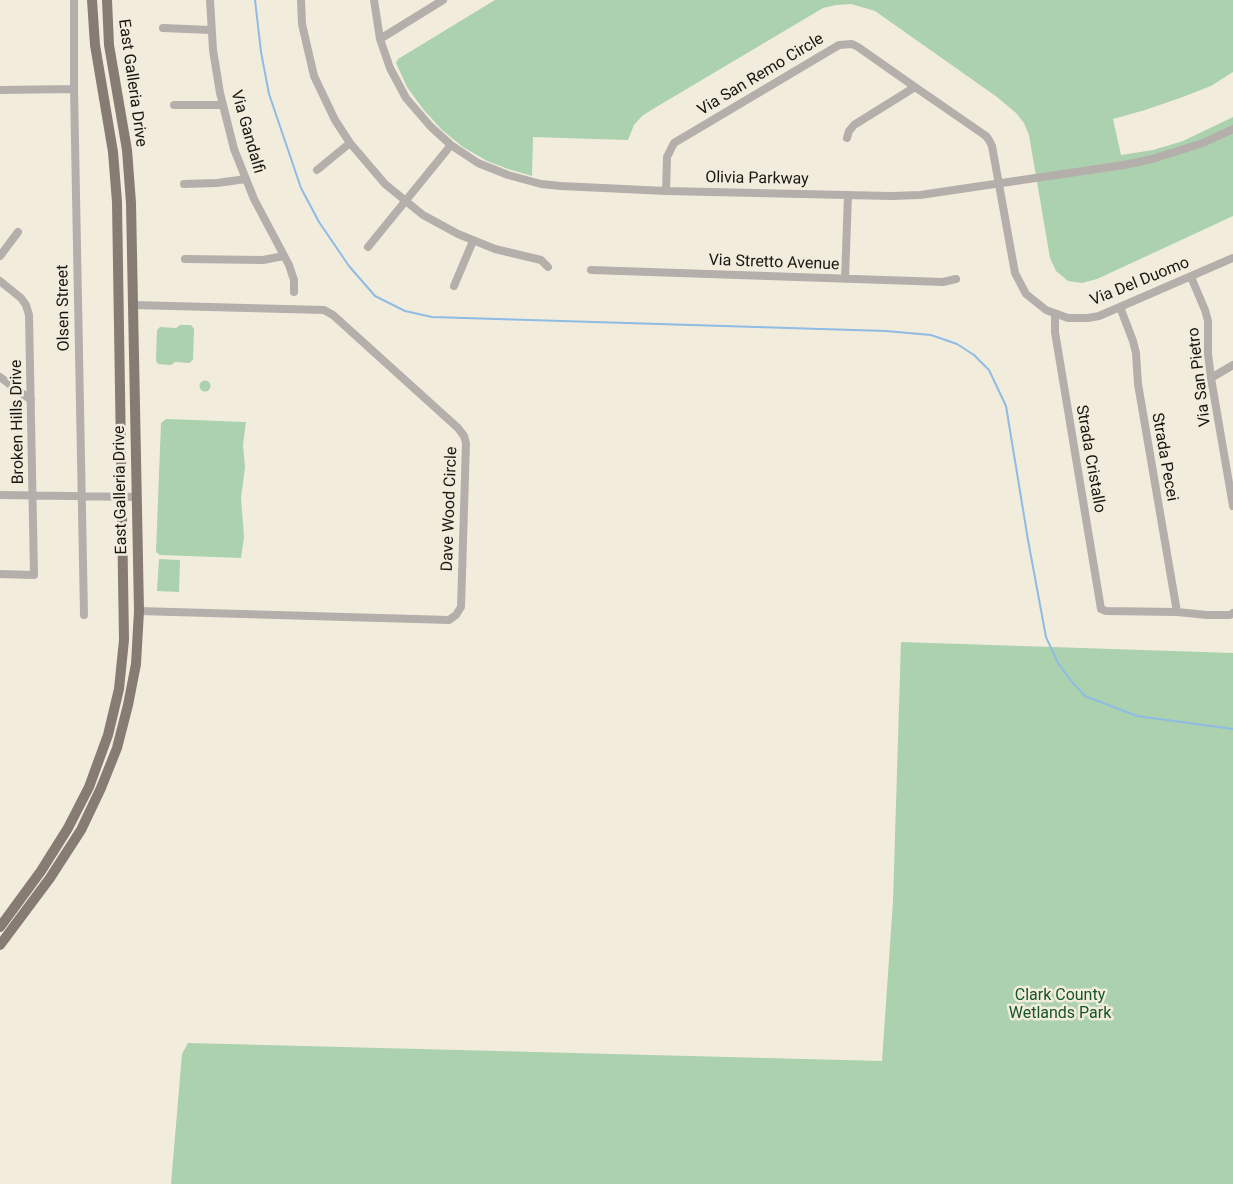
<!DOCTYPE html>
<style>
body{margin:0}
canvas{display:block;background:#f2ecdd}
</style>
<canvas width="1233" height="1184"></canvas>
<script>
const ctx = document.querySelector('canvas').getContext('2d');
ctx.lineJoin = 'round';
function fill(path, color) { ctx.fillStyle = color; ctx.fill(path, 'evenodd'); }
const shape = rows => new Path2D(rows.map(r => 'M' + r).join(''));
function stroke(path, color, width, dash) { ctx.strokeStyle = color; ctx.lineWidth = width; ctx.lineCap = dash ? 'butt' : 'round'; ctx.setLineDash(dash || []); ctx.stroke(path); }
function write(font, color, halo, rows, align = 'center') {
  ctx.font = font + ' Roboto,sans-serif'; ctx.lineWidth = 5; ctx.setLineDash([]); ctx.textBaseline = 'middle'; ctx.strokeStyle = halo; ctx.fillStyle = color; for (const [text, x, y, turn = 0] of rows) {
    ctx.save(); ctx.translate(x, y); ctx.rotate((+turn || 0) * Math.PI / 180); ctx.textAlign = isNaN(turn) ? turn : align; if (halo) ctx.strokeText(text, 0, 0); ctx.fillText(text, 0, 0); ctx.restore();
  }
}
fill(shape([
 [495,0,1233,0,1233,72,1211,86,1180,98,1145,110,1113,119,1121,155,1153,150,1183,141,1233,117,1233,216,1097,279,1082,283,1068,281,1056,271,1050,258,1029,135,1024,123,1016,113,997,97,875,11,851,4,836,5,823,8,653,109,642,116,634,125,628,140,533,137,532,176,508,169,487,161,463,147,442,130,423,109,407,87,396,63,398,59],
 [180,325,191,325,194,329,193,360,189,363,175,362,171,365,158,364,156,361,157,330,160,327,176,328],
 '199.5 386a5.5 5.5 0 1 1 11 0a5.5 5.5 0 1 1-11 0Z',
 [166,419,246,422,243,445,245,467,241,498,244,537,241,558,160,555,156,552,161,423],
 [159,559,180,560,179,592,157,591],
 [901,642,1233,653,1233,1184,171,1184,182,1054,188,1043,882,1061,893,901]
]), '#abd1af');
stroke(shape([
 [255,0,261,52,269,94,301,188,319,222,349,266,375,296,405,311,432,317,886,331,931,335,957,344,974,355,989,370,1006,406,1028,540,1046,637,1058,663,1072,682,1085,696,1137,716,1233,729]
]), '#8fbce4', 2);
stroke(shape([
 [74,0,74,89,84,615],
 [210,0,213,50,220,93,234,149,254,199,289,265,294,280,294,292],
 [301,0,302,24,314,76,335,120,350,143,385,184,423,215,458,234,495,249,541,260,548,267],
 [374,0,380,39,390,68,406,98,431,127,451,145,478,163,508,175,541,184,561,186,666,191,891,196,920,195,1124,165,1152,159,1203,143,1233,129],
 [163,28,211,30],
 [380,39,443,0],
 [0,90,74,89],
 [174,105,223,105],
 [847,138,849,131,854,125,915,87],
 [317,170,350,143],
 [184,184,217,183,246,179],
 [666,191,667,157,674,143,839,45,852,44,858,47,915,87,986,136,989,140,992,146,1015,273,1026,294,1046,310,1068,318,1088,318,1099,316,1233,258],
 [368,247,451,145],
 [0,256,18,232],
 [185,259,263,260,284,256],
 [591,270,943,282,956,279],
 [1191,277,1205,310,1208,321,1208,354,1211,378,1233,506],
 [845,279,848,195],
 [0,281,21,298,26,305,29,315,34,575,0,574],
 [454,286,473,241],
 [132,305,324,310,333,315,458,428,464,436,466,443,461,607,456,615,449,620,139,611],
 [1120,307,1133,341,1136,353,1138,384,1177,612],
 [1055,314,1055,332,1101,609,1106,611,1177,612,1207,615,1230,615,1233,613],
 [0,377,31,400],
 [1211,378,1233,365],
 [0,495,136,497]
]), '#b5afab', 8);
stroke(shape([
 [0,927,41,871,68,828,89,787,108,735,119,689,124,640,117,202,113,152,95,45,92,0],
 [0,945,50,878,81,830,101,788,117,748,128,705,136,664,139,611,131,203,127,150,109,45,107,0]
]), '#867c74', 10);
write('16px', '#181611', '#f2ecdd', [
 ["Via San Remo Circle",761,75,-31],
 ["East Galleria Drive",132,83,82],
 ["Via Gandalfi",247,132,74],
 ["Olivia Parkway",757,179,1],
 ["Via Stretto Avenue",774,263,2],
 ["Via Del Duomo",1140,282,-22],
 ["Olsen Street",64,308,-91],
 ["Via San Pietro",1200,377,-97],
 ["Broken Hills Drive",18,422,-91],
 ["Strada Pecei",1164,457,80],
 ["Strada Cristallo",1090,459,80],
 ["East Galleria Drive",121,490,-91],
 ["Dave Wood Circle",450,509,-88]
]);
write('16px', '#135623', '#f2ecdd', [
 ["Clark County",1060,996],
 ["Wetlands Park",1060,1014]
]);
</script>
